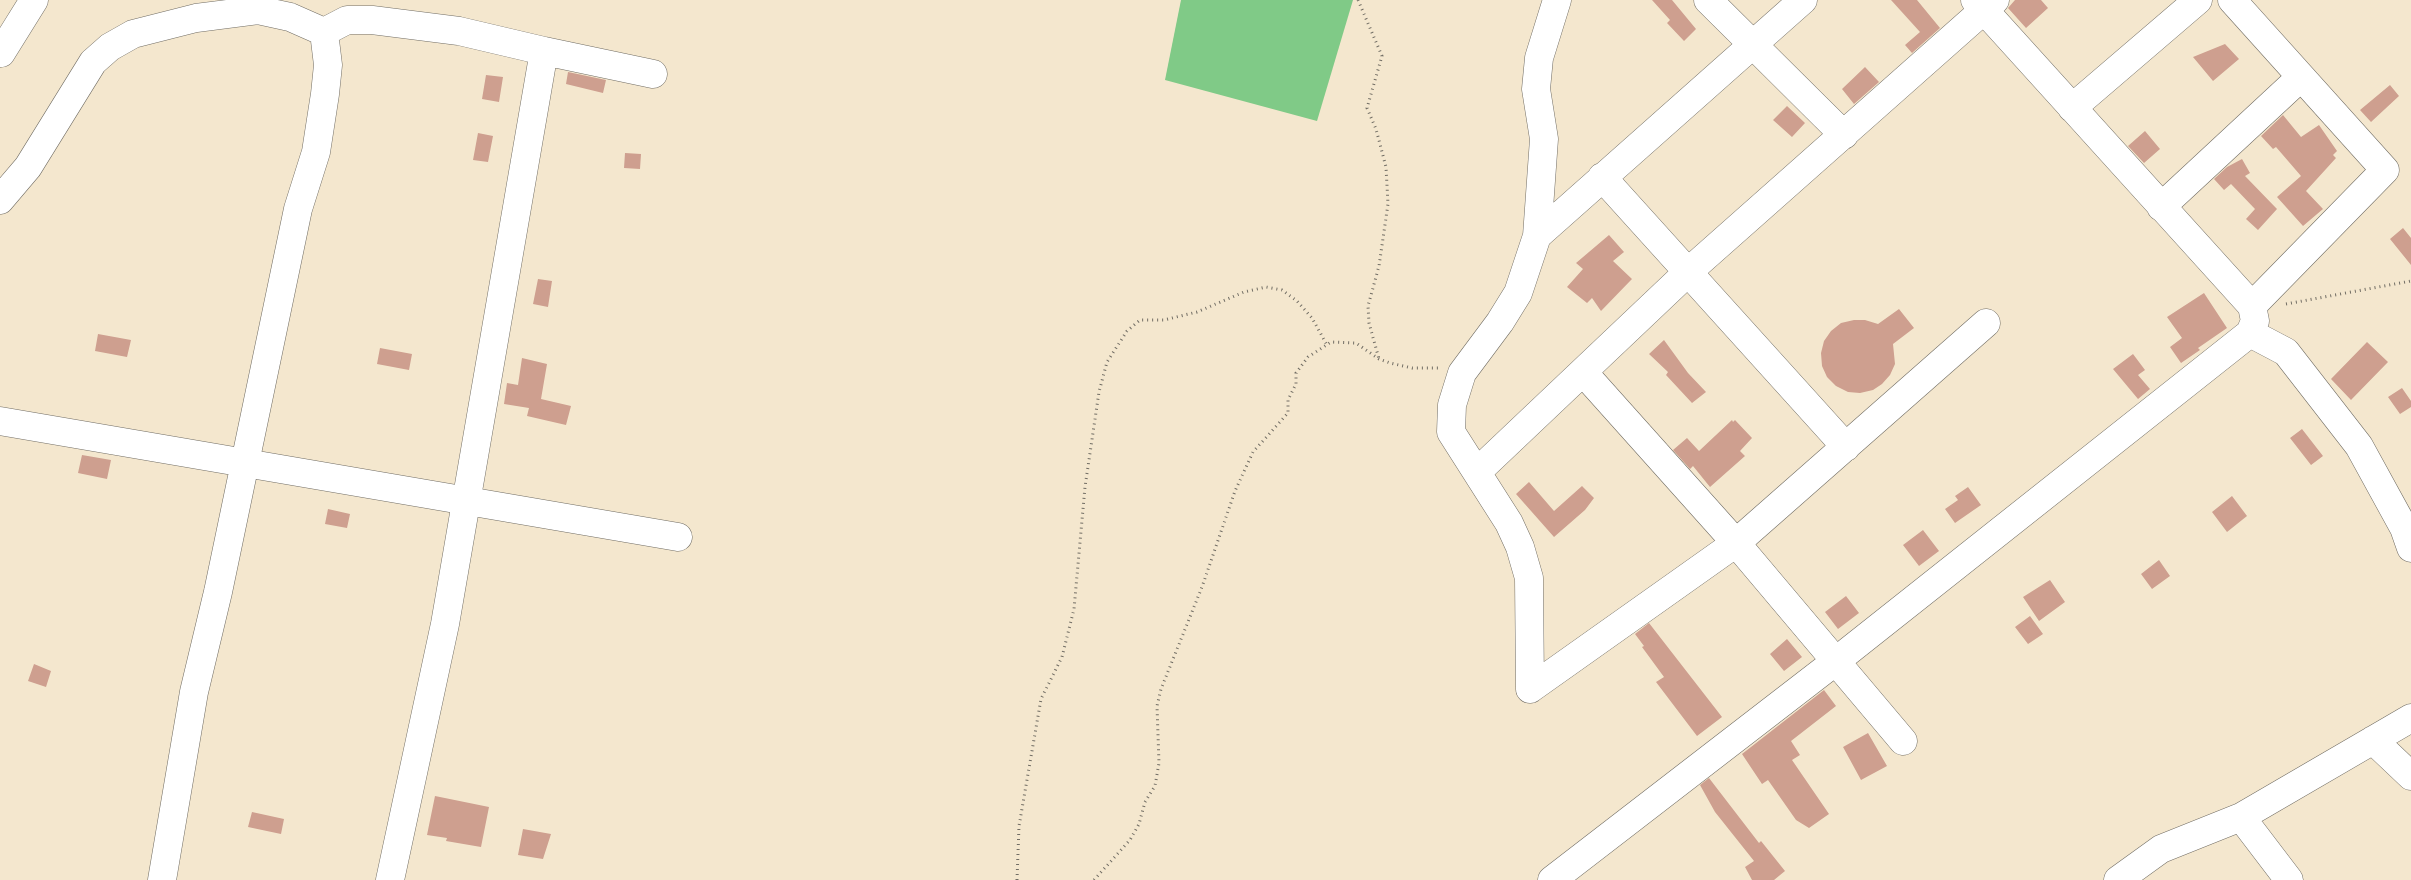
<!DOCTYPE html>
<style>
body{margin:0}
canvas{display:block;background:#f4e7ce}
</style>
<canvas width="2411" height="880"></canvas>
<script>
const ctx = document.querySelector('canvas').getContext('2d');
ctx.lineJoin = 'round';
function fill(path, color) { ctx.fillStyle = color; ctx.fill(path, 'evenodd'); }
const shape = rows => new Path2D(rows.map(r => 'M' + r).join(''));
function stroke(path, color, width, dash) { ctx.strokeStyle = color; ctx.lineWidth = width; ctx.lineCap = dash ? 'butt' : 'round'; ctx.setLineDash(dash || []); ctx.stroke(path); }
fill(shape([
 [1181,0,1353,0,1317,121,1165,80]
]), '#80ca87');
fill(shape([
 [1652,0,1672,0,1696,29,1684,41,1667,23,1670,20],
 [1891,0,1917,0,1940,28,1912,53,1905,45,1920,32],
 [2015,0,2041,0,2048,8,2026,28,2008,8],
 [2225,44,2239,59,2213,81,2193,57],
 [1865,67,1879,82,1854,104,1842,89],
 [568,72,606,80,603,93,566,84],
 [486,75,503,77,499,102,482,99],
 [2390,85,2399,96,2371,122,2360,110],
 [1787,106,1805,123,1792,137,1773,120],
 [2283,115,2301,137,2319,125,2337,151,2333,155,2336,158,2306,191,2323,209,2303,226,2277,197,2301,176,2276,147,2273,149,2261,136],
 [2145,131,2160,149,2144,163,2128,146],
 [478,133,493,136,488,162,473,160],
 [625,153,641,154,640,169,624,168],
 [2242,159,2250,173,2245,176,2277,209,2258,230,2246,219,2255,209,2231,184,2224,190,2214,179,2227,167],
 [2403,228,2411,238,2411,265,2390,239],
 [1609,235,1624,252,1613,261,1632,279,1601,311,1592,298,1587,303,1567,287,1583,269,1576,263],
 [538,279,552,281,548,307,533,304],
 [2204,293,2227,328,2198,348,2200,350,2181,363,2170,347,2182,338,2167,317],
 [1899,309,1914,328,1893,344,1895,364,1890,375,1882,384,1873,390,1860,393,1848,392,1836,386,1827,377,1822,366,1821,353,1824,341,1831,331,1841,323,1854,320,1865,320,1878,324],
 [98,334,131,340,127,357,95,351],
 [1664,340,1688,373,1706,392,1692,403,1666,375,1668,372,1649,354],
 [2367,342,2388,362,2351,400,2331,379],
 [380,348,412,354,409,370,377,364],
 [2133,354,2145,370,2138,375,2150,389,2138,399,2113,369],
 [522,358,547,364,541,399,571,406,566,425,527,416,529,408,504,404,507,383,518,385],
 [2402,388,2411,401,2411,407,2400,414,2388,397],
 [1732,420,1733,422,1735,420,1752,438,1740,451,1745,456,1710,487,1693,466,1690,469,1673,450,1687,438,1699,451],
 [2302,429,2323,456,2311,465,2290,438],
 [82,455,111,460,107,479,78,473],
 [1529,482,1554,511,1582,486,1594,498,1585,510,1554,537,1516,494],
 [1968,487,1981,505,1955,523,1945,509,1958,500,1955,496],
 [2232,496,2247,516,2227,532,2212,512],
 [328,509,350,514,347,528,325,524],
 [1923,530,1939,551,1919,566,1903,545],
 [2159,560,2170,576,2152,589,2141,574],
 [2050,580,2065,602,2039,621,2023,597],
 [1846,596,1859,613,1838,629,1825,612],
 [2030,616,2043,634,2028,644,2015,627],
 [1649,623,1722,717,1697,736,1656,682,1664,677,1642,647,1644,646,1635,634],
 [1787,639,1802,657,1784,671,1770,654],
 [34,664,51,671,46,687,28,681],
 [1824,690,1836,706,1791,741,1800,755,1792,760,1829,814,1809,828,1796,820,1768,780,1762,784,1742,754],
 [1868,733,1887,766,1861,780,1843,747],
 [1709,778,1759,843,1761,841,1785,871,1774,880,1752,880,1745,867,1754,861,1715,812,1700,785],
 [435,796,489,807,481,847,446,841,447,838,427,835],
 [252,812,284,819,281,834,248,827],
 [523,829,551,834,543,859,518,855]
]), '#ce9f8f');
const minor = shape([
 [1708,0,1844,135],
 [1975,0,2252,306],
 [324,32,347,20,372,20,459,31,544,51],
 [1,53,34,0],
 [2072,108,2198,0],
 [1602,177,1846,447],
 [0,200,28,167,93,62,110,47,133,34,196,18,258,10,290,17,324,32],
 [2161,207,2301,77],
 [1537,236,1803,0],
 [2250,333,2286,352,2359,446,2404,528,2411,548],
 [1583,372,1736,543,1903,741],
 [0,421,678,537],
 [1477,472,1688,272,1995,0],
 [1530,689,1529,578,1520,547,1509,523,1451,432,1452,405,1462,373,1500,322,1518,293,1537,236,1544,139,1536,89,1539,58,1557,0],
 [1530,689,1736,543,1986,323],
 [2373,740,2411,776],
 [2241,817,2289,880],
 [162,880,194,692,218,592,298,209,316,152,325,94,328,65,324,32],
 [390,880,445,624,544,51,653,74],
 [1552,880,1836,661,2250,333,2255,321,2252,306,2385,170,2232,0],
 [2118,880,2161,849,2241,817,2411,718]
]);
stroke(minor, '#716d64', 29);
stroke(shape([
 [1358,0,1382,56,1367,108,1376,129,1386,167,1388,204,1379,266,1368,306,1369,323,1379,359],
 [2286,304,2411,281],
 [1017,880,1019,826,1041,699,1062,657,1074,609,1085,487,1099,392,1107,362,1127,331,1140,320,1164,320,1197,312,1244,292,1266,287,1282,290,1297,301,1312,318,1327,345],
 [1094,880,1130,840,1139,824,1145,802,1155,786,1159,763,1157,706,1161,689,1202,587,1235,491,1253,452,1288,413,1288,400,1296,384,1296,373,1308,357,1331,342,1356,343,1379,359,1390,363,1412,368,1439,368]
]), '#716d64', 3, [1, 4]);
stroke(minor, '#fff', 28);
</script>
